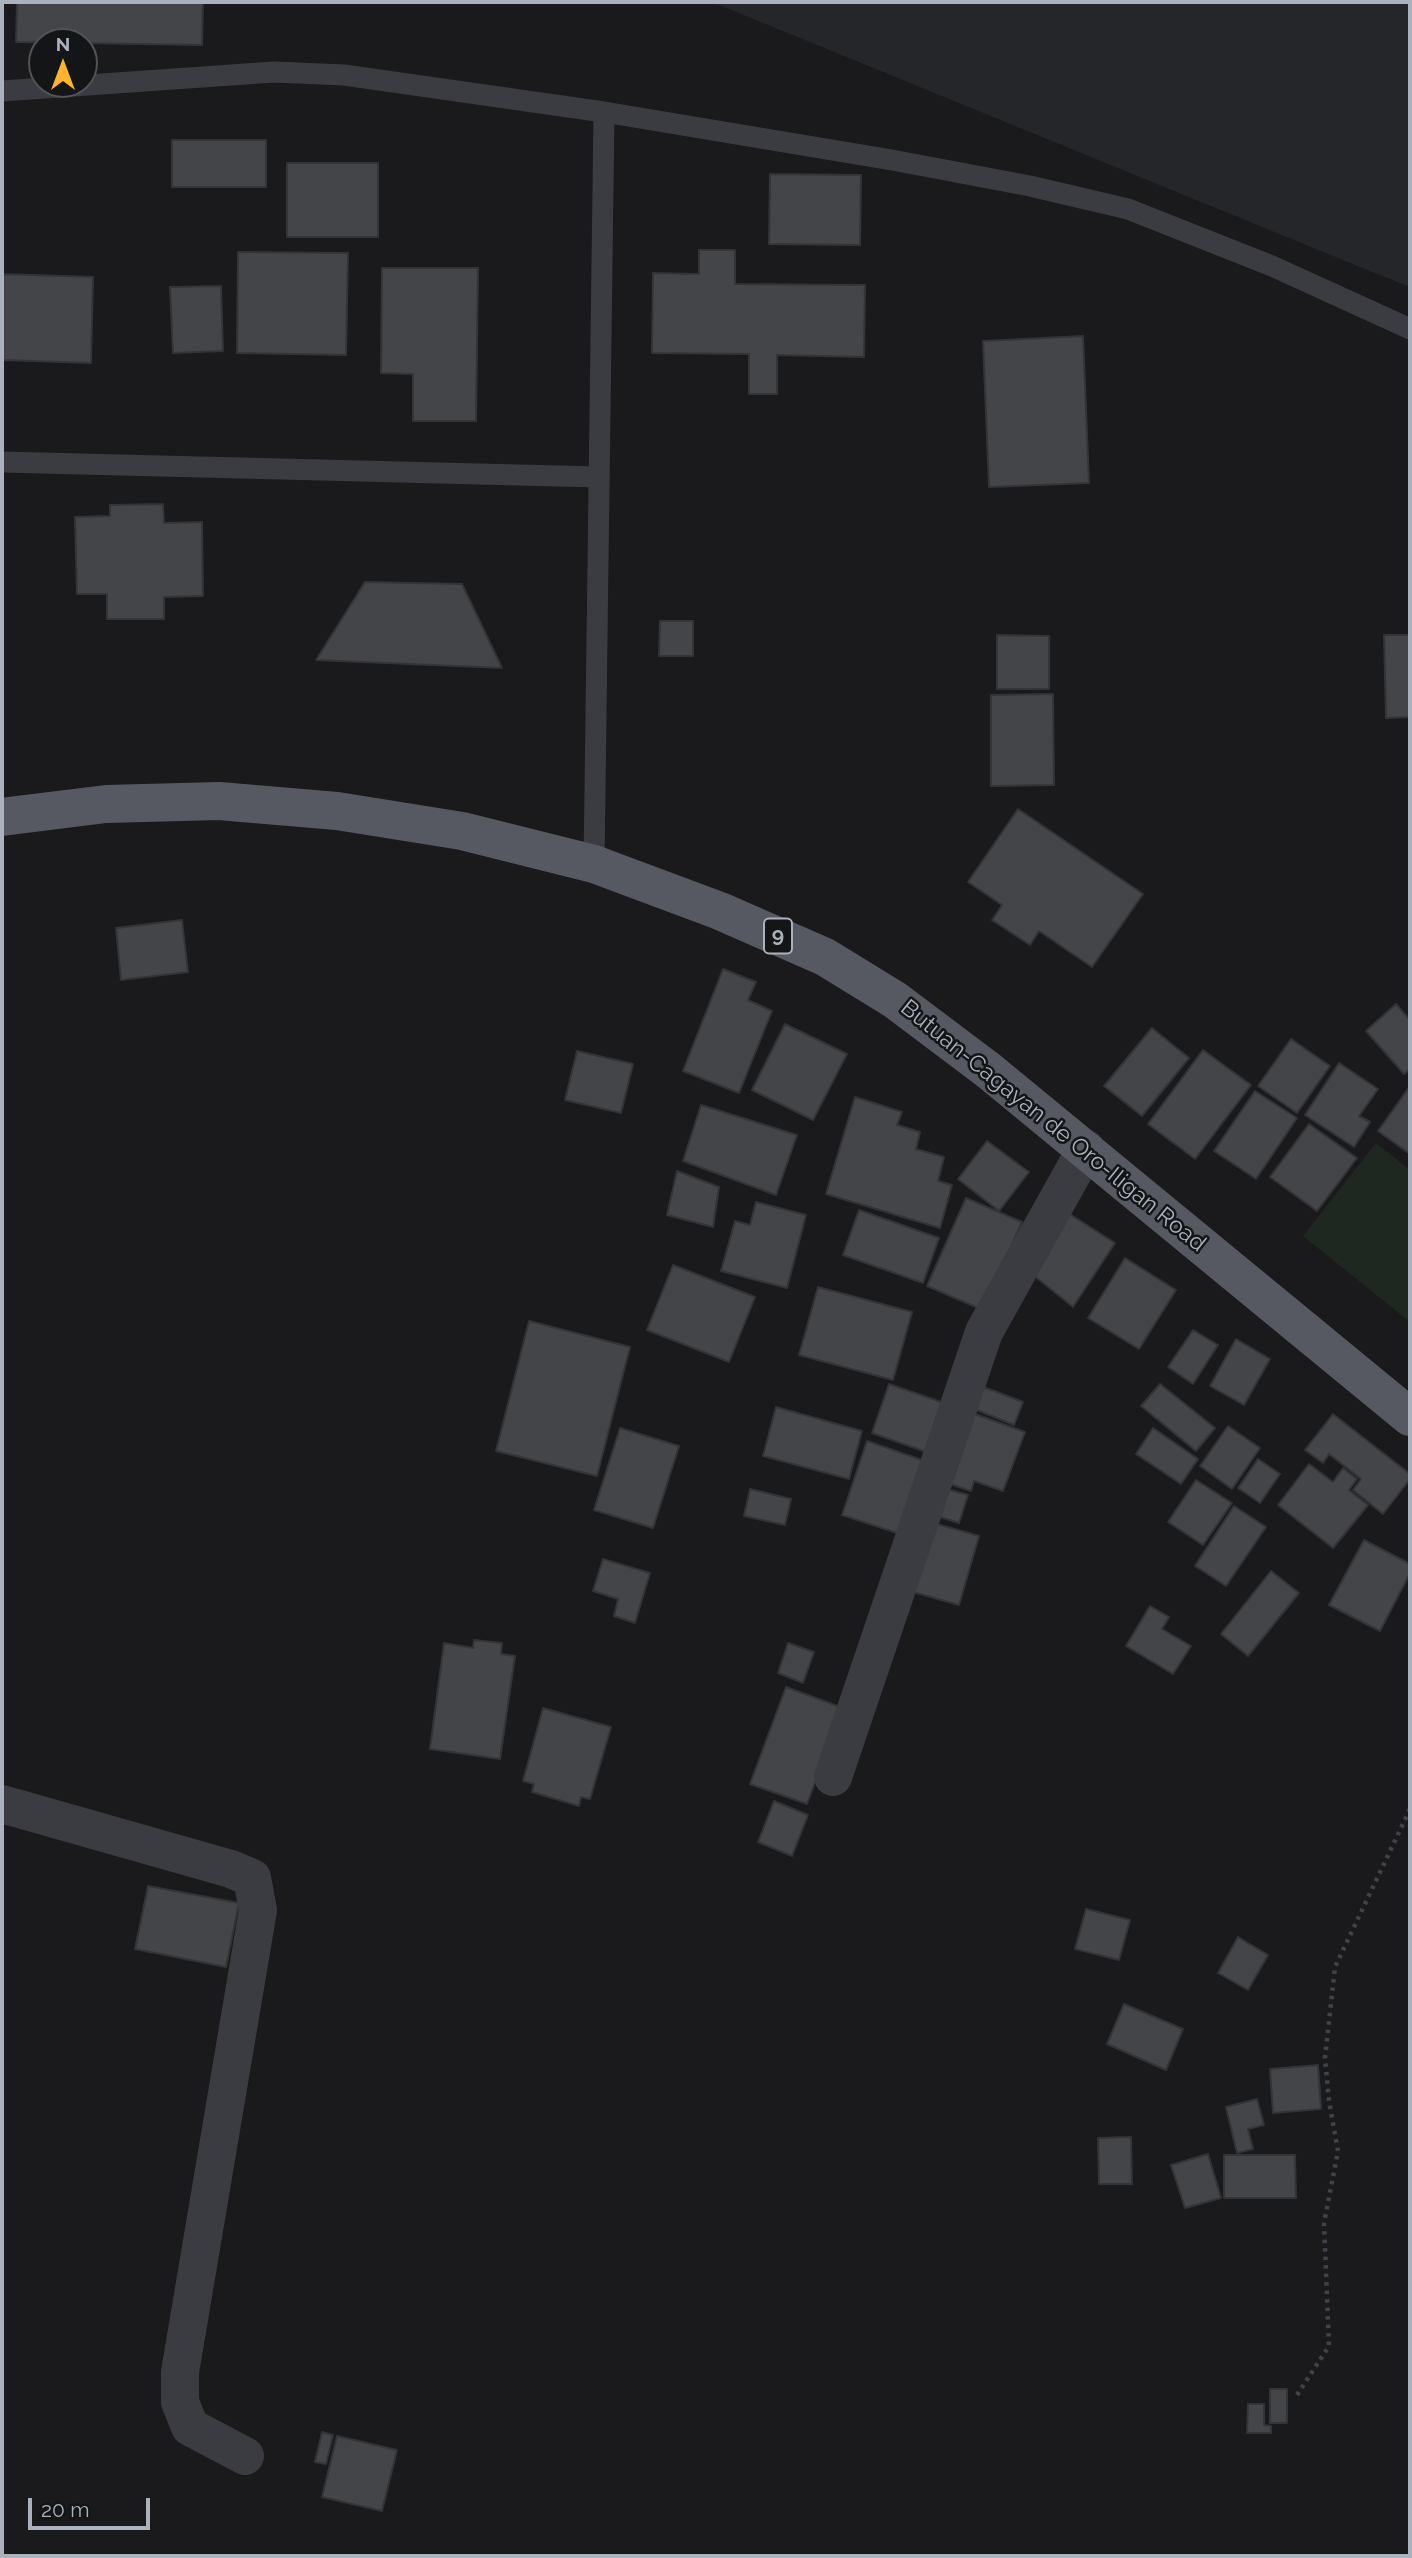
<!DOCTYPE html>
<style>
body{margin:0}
#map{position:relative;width:1412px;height:2558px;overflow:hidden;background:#1a1a1c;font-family:Raleway,sans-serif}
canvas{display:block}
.frame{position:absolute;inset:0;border:4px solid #abb1bd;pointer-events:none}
.north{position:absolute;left:28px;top:28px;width:70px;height:70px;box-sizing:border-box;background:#141517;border:2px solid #505359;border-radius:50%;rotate:0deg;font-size:19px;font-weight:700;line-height:28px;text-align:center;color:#abb1bd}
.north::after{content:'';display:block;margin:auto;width:24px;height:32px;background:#ffb32f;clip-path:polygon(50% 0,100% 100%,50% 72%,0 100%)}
.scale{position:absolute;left:28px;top:2498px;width:122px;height:32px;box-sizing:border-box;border:4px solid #abb1bd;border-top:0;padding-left:9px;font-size:21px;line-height:24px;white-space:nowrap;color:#abb1bd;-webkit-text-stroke:5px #141517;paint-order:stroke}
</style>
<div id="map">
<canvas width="1412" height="2558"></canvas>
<div class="frame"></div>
<div class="north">N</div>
<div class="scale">20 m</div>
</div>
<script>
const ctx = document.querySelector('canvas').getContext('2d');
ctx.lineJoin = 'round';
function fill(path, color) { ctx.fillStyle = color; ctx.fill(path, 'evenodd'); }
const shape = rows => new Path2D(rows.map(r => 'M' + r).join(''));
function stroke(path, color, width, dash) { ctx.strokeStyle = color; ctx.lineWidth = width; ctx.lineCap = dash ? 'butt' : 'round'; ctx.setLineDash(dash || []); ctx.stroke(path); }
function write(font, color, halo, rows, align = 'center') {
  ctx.font = font + ' Raleway,sans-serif'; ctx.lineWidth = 5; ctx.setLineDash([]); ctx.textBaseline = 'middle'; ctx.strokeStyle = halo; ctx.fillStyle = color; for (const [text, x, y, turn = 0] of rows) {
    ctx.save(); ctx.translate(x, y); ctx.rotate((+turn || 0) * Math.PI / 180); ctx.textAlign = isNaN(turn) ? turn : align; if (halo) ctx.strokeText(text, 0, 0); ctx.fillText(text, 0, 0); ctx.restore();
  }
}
fill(shape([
 [712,2,1410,2,1410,287,1360,267]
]), '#252629');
fill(shape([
 [1376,1143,1410,1170,1410,1322,1303,1236]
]), '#1f2820');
const building = shape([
 [17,2,203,2,202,45,16,42,17,2],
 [172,140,266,140,266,187,172,187,172,140],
 [287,163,378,163,378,237,287,237,287,163],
 [770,174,861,175,860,245,769,244,770,174],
 [699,250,735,250,735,284,865,285,864,357,777,355,777,394,749,394,749,354,652,353,653,273,699,274,699,250],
 [238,252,348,253,346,355,237,353,238,252],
 [382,268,478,268,476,421,413,421,413,374,381,373,382,268],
 [2,274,93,277,91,363,2,360,2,274],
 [221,286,223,351,173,353,170,287,221,286],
 [1083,336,1089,483,989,487,983,341,1083,336],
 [163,504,164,523,202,522,203,596,164,597,164,619,107,619,107,594,77,594,75,517,110,516,110,505,163,504],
 [365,582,462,584,502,668,316,660,365,582],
 [660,621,693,621,693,656,659,656,660,621],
 [997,635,1049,636,1049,689,997,689,997,635],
 [1384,635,1410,635,1410,717,1386,718,1384,635],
 [1053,694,1054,785,991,786,991,695,1053,694],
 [1018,809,1143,894,1092,967,1039,931,1030,945,992,920,1002,905,968,882,1018,809],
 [182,920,188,972,121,980,116,928,182,920],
 [723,969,756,982,748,1000,772,1011,739,1093,683,1071,723,969],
 [1396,1004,1410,1020,1410,1069,1404,1074,1366,1031,1396,1004],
 [785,1024,847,1054,813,1120,752,1090,785,1024],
 [1152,1028,1189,1058,1142,1116,1104,1086,1152,1028],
 [1291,1039,1330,1066,1297,1113,1258,1086,1291,1039],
 [1203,1050,1251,1085,1195,1159,1148,1124,1203,1050],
 [577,1051,633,1064,621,1113,565,1100,577,1051],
 [1339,1063,1378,1089,1359,1116,1370,1122,1354,1147,1305,1115,1339,1063],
 [1410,1086,1410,1154,1378,1131,1410,1086],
 [1255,1091,1297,1118,1256,1179,1214,1151,1255,1091],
 [855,1097,902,1112,897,1125,920,1132,916,1149,944,1157,938,1181,952,1185,940,1228,826,1194,855,1097],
 [701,1105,797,1135,776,1195,683,1161,701,1105],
 [1309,1124,1357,1158,1317,1211,1270,1177,1309,1124],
 [987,1141,1029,1172,999,1211,958,1179,987,1141],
 [677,1171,719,1187,713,1227,667,1215,677,1171],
 [966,1198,1022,1222,983,1310,927,1286,966,1198],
 [756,1202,806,1215,787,1288,721,1271,735,1221,750,1225,756,1202],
 [859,1210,939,1238,923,1283,843,1255,859,1210],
 [1068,1213,1115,1243,1073,1307,1032,1274,1068,1213],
 [1125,1258,1176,1290,1139,1349,1088,1318,1125,1258],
 [673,1265,755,1297,729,1362,647,1330,673,1265],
 [818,1287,912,1312,893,1380,799,1355,818,1287],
 [529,1321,630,1347,597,1476,496,1451,529,1321],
 [1193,1330,1218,1345,1193,1384,1168,1367,1193,1330],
 [1236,1339,1270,1359,1244,1405,1210,1386,1236,1339],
 [889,1384,950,1405,932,1454,872,1433,889,1384],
 [976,1384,1023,1402,1014,1425,967,1406,976,1384],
 [1160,1384,1215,1428,1196,1451,1141,1406,1160,1384],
 [776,1407,862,1431,849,1479,763,1456,776,1407],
 [964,1410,1025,1432,1003,1491,974,1481,971,1491,938,1480,964,1410],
 [1333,1414,1410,1474,1410,1479,1383,1514,1353,1490,1361,1479,1329,1454,1323,1463,1305,1450,1333,1414],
 [1228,1426,1260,1448,1232,1489,1200,1466,1228,1426],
 [620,1428,679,1446,653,1528,594,1510,620,1428],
 [1153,1428,1198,1459,1181,1484,1136,1454,1153,1428],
 [867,1441,922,1460,897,1533,842,1515,867,1441],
 [1258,1459,1280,1474,1260,1503,1238,1488,1258,1459],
 [1309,1464,1333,1482,1343,1468,1357,1479,1349,1490,1368,1505,1333,1548,1278,1505,1309,1464],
 [1196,1480,1232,1503,1203,1545,1168,1522,1196,1480],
 [937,1486,968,1495,959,1523,928,1513,937,1486],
 [750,1489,791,1499,785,1525,744,1516,750,1489],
 [1234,1506,1266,1527,1226,1586,1195,1566,1234,1506],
 [926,1521,979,1536,959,1605,906,1590,926,1521],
 [1364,1540,1410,1564,1410,1573,1380,1631,1329,1605,1364,1540],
 [603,1559,650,1573,635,1623,614,1616,618,1599,593,1591,603,1559],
 [1271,1571,1299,1593,1248,1656,1221,1634,1271,1571],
 [1150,1606,1169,1617,1162,1629,1191,1646,1173,1674,1126,1646,1150,1606],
 [474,1640,502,1643,501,1654,515,1656,500,1759,430,1749,444,1643,473,1648,474,1640],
 [788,1643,814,1652,803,1683,778,1673,788,1643],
 [786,1687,843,1708,807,1804,750,1784,786,1687],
 [543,1708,611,1727,590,1799,581,1797,579,1806,532,1792,534,1784,523,1781,543,1708],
 [774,1801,808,1815,792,1856,758,1842,774,1801],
 [148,1886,239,1903,226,1967,135,1949,148,1886],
 [1086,1909,1130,1920,1119,1960,1075,1949,1086,1909],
 [1238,1937,1268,1955,1248,1990,1218,1973,1238,1937],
 [1124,2004,1183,2029,1166,2070,1107,2044,1124,2004],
 [1318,2065,1321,2109,1273,2113,1270,2069,1318,2065],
 [1257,2099,1264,2125,1248,2129,1253,2149,1237,2153,1226,2107,1257,2099],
 [1131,2137,1132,2184,1099,2184,1098,2138,1131,2137],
 [1208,2154,1221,2198,1185,2208,1171,2165,1208,2154],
 [1224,2155,1295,2155,1296,2198,1224,2198,1224,2155],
 [1270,2389,1287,2389,1287,2423,1270,2423,1270,2389],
 [1248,2404,1264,2404,1264,2425,1271,2426,1271,2433,1247,2433,1248,2404],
 [322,2432,333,2435,326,2464,315,2462,322,2432],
 [337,2436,397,2450,382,2511,322,2497,337,2436]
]);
fill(building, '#434549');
stroke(building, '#333438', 2);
stroke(shape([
 [1297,2395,1329,2346,1324,2223,1338,2151,1329,2101,1325,2058,1335,1967,1410,1809]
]), '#404349', 4.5, [3.5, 5]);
stroke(shape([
 [2,91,274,72,344,75,604,112,892,160,1030,186,1128,209,1272,266,1410,329],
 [2,462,599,477],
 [594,864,604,112]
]), '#3a3c42', 21);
stroke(shape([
 [833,1777,984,1332,1086,1149],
 [2,1804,231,1869,252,1878,258,1910,180,2372,180,2402,190,2427,245,2456]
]), '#3a3c42', 38);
stroke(shape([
 [2,817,106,804,219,801,337,811,462,831,594,864,720,911,825,957,895,1000,988,1070,1410,1417]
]), '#565961', 38);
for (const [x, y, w] of [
 [778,936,28]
]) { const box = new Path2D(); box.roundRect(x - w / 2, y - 17.5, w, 35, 5); ctx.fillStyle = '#141517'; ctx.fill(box); stroke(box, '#abb1bd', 2); }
write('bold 21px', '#abb1bd', null, [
 ["9",778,936]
]);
write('23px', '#abb1bd', '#141517', [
 ["Butuan-Cagayan de Oro-Iligan Road",1053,1126,39]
]);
</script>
